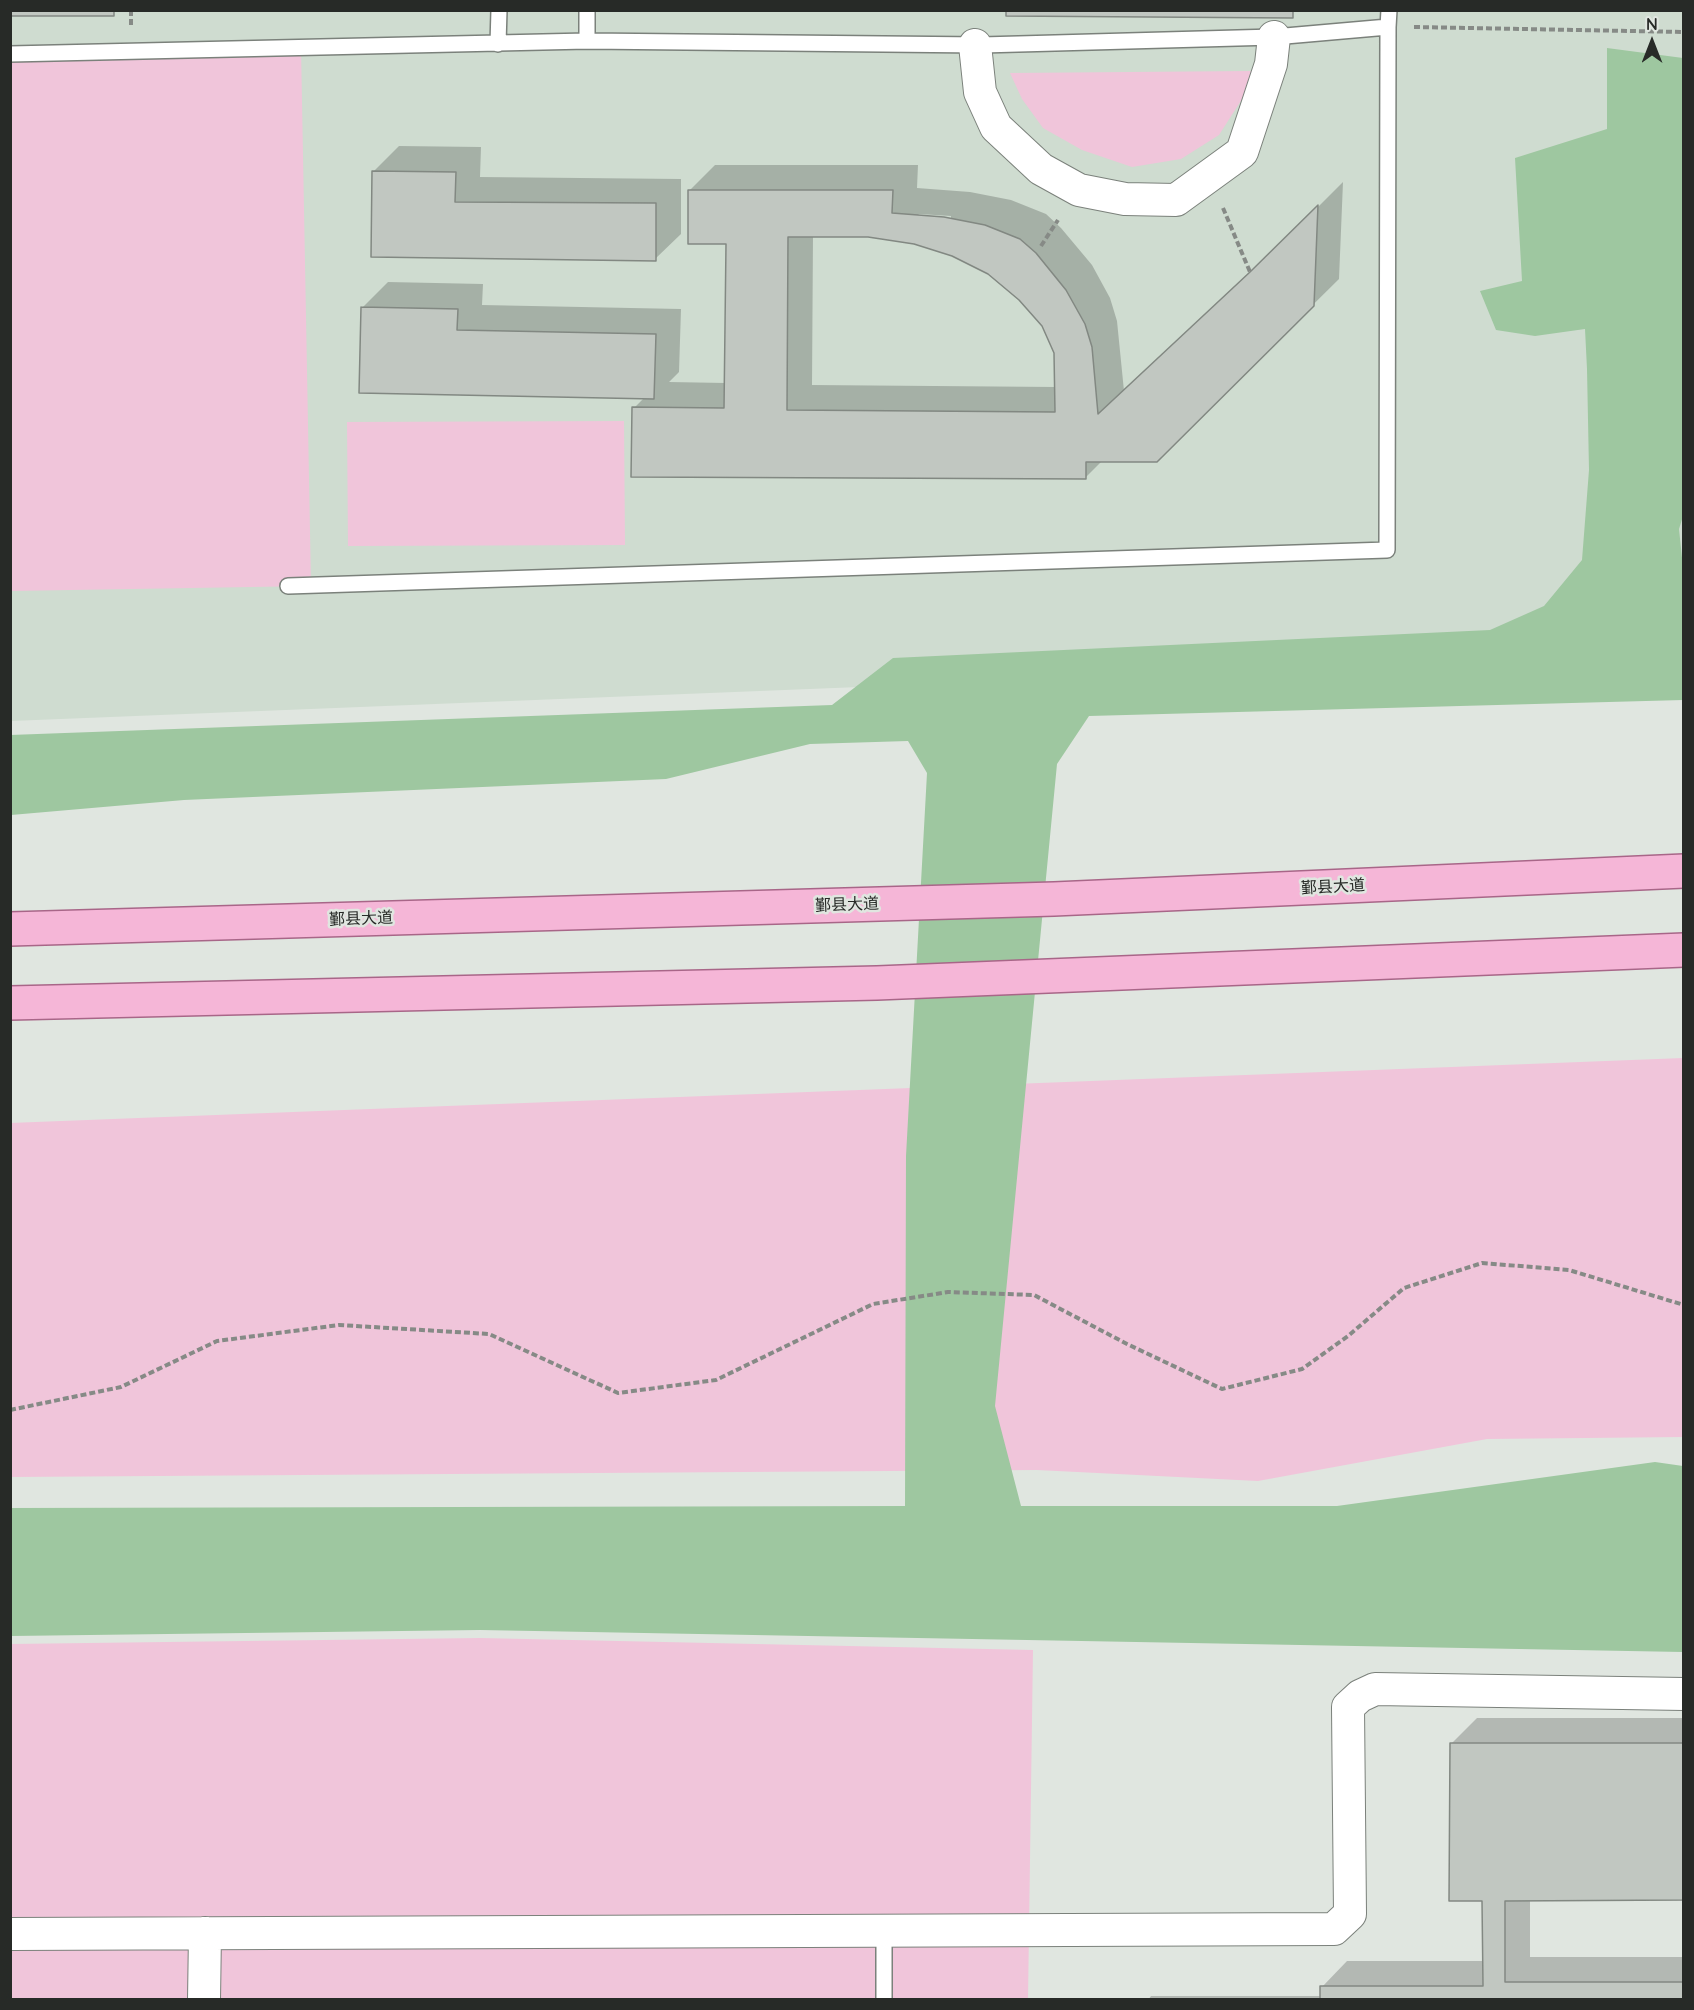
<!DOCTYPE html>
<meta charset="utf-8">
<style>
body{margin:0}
#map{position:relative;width:1694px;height:2010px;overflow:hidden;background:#e0e6e0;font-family:Quicksand,sans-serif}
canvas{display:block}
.frame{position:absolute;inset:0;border:12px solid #272a27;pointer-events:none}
.north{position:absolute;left:1622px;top:12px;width:60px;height:60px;-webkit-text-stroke:4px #e0e6e0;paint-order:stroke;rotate:0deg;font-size:16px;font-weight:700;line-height:24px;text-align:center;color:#272a27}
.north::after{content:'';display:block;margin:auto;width:21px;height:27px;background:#272a27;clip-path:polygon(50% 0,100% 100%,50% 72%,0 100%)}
</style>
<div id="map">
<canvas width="1694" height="2010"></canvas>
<div class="frame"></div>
<div class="north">N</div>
</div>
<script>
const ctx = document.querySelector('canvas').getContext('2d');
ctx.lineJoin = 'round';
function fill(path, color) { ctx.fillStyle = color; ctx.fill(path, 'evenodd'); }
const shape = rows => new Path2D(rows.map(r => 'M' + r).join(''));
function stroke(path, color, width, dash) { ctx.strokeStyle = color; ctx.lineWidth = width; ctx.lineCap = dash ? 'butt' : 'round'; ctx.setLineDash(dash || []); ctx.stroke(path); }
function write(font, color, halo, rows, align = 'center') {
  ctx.font = font + ' Quicksand,"Noto Sans SC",sans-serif'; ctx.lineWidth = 5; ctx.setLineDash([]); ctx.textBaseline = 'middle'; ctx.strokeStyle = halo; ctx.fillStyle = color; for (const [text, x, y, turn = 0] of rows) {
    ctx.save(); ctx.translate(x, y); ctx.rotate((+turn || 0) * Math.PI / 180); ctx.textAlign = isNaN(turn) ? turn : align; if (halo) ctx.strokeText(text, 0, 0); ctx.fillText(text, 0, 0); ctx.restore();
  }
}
fill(shape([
 [10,11,1683,11,1683,654,11,721]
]), '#cfdcd0');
fill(shape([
 [301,48,311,586,11,591,10,54],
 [1251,71,1244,96,1219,135,1181,159,1132,167,1082,150,1043,128,1022,99,1010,73],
 [624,421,625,545,348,546,347,422],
 [1683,1058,1683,1437,1487,1439,1258,1481,1037,1470,11,1477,10,1123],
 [480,1638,1033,1650,1028,1999,11,1999,10,1644]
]), '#f0c5da');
fill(shape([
 [1607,48,1683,58,1684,513,1679,529,1684,577,1683,700,1089,716,1057,764,995,1406,1021,1506,1337,1506,1655,1462,1683,1466,1683,1652,480,1630,11,1636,11,1508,905,1506,906,1156,927,773,908,741,810,744,666,779,184,800,11,815,10,735,832,705,893,658,1490,630,1544,606,1582,560,1589,470,1587,369,1585,329,1535,336,1496,330,1480,291,1522,281,1515,158,1607,129]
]), '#9ec7a0');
fill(shape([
 [399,146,481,147,480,177,681,179,681,234,655,259,372,256,373,172],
 [715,165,918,165,917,188,970,192,1011,200,1046,214,1061,228,1092,265,1110,298,1117,321,1124,391,1277,248,1343,182,1339,279,1156,460,1102,461,1085,478,634,408,644,398,363,307,388,282,483,284,482,305,681,309,679,372,669,382,726,383,728,243,690,190],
 [919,214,951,216,951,219,918,215],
 [813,236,868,236,914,243,953,255,989,273,1020,299,1043,325,1055,353,1056,387,812,385],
 [1477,1718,1684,1718,1684,1899,1530,1899,1530,1957,1684,1957,1684,2000,1148,2000,1151,1996,1322,1996,1322,1987,1347,1961,1484,1961,1484,1899,1451,1744]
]), '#0003');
const building = shape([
 [10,10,114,10,114,16,10,16,10,10],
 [1006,10,1293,10,1293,18,1006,16,1006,10],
 [372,171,456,172,455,202,656,203,656,261,371,257,372,171],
 [688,190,893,190,892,213,944,217,985,225,1020,239,1036,253,1066,290,1085,324,1092,347,1098,414,1250,272,1318,205,1314,306,1157,462,1086,462,1086,479,631,477,632,407,724,408,726,244,688,244,688,190],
 [788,237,868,237,914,244,952,256,988,274,1019,300,1042,326,1054,353,1055,412,787,410,788,237],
 [361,307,458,309,457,330,656,334,654,399,359,393,361,307],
 [1450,1743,1684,1743,1684,1900,1505,1901,1505,1982,1684,1982,1684,2000,1320,2000,1320,1986,1483,1986,1482,1901,1449,1901,1450,1743]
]);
fill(building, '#c1c7c1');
stroke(building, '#828882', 1.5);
const service = shape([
 [587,10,587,41],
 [498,44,499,10],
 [10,54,587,41,982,45,1274,37,1388,27,1389,10],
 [288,586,1387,550,1388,27],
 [884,1931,884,2000]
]);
const minor = shape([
 [975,45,980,92,996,127,1041,169,1079,190,1125,199,1176,200,1242,152,1271,64,1274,37],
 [10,1934,1334,1929,1350,1914,1348,1707,1360,1696,1375,1689,1684,1694],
 [204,2000,205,1933]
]);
const primary = shape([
 [10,929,1054,899,1684,871],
 [10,1003,877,983,1684,950]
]);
stroke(service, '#7b817b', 18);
stroke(minor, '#7b817b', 34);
stroke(primary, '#a86688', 36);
stroke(shape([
 [131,25,131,10],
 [1414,27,1684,32],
 [1223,208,1250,272],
 [1041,246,1058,220],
 [10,1410,121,1387,217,1341,339,1325,489,1334,618,1393,716,1380,873,1304,948,1292,1034,1295,1127,1344,1222,1389,1302,1369,1348,1336,1404,1288,1482,1263,1569,1270,1684,1305]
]), '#868a86', 4, [6, 3]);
stroke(service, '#fff', 15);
stroke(minor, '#fff', 32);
stroke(primary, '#f5b6d7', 33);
write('16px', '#272a27', '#e0e6e0', [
 ["鄞县大道",1333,887,-3],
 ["鄞县大道",847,905,-2],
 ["鄞县大道",361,919,-2]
]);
</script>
